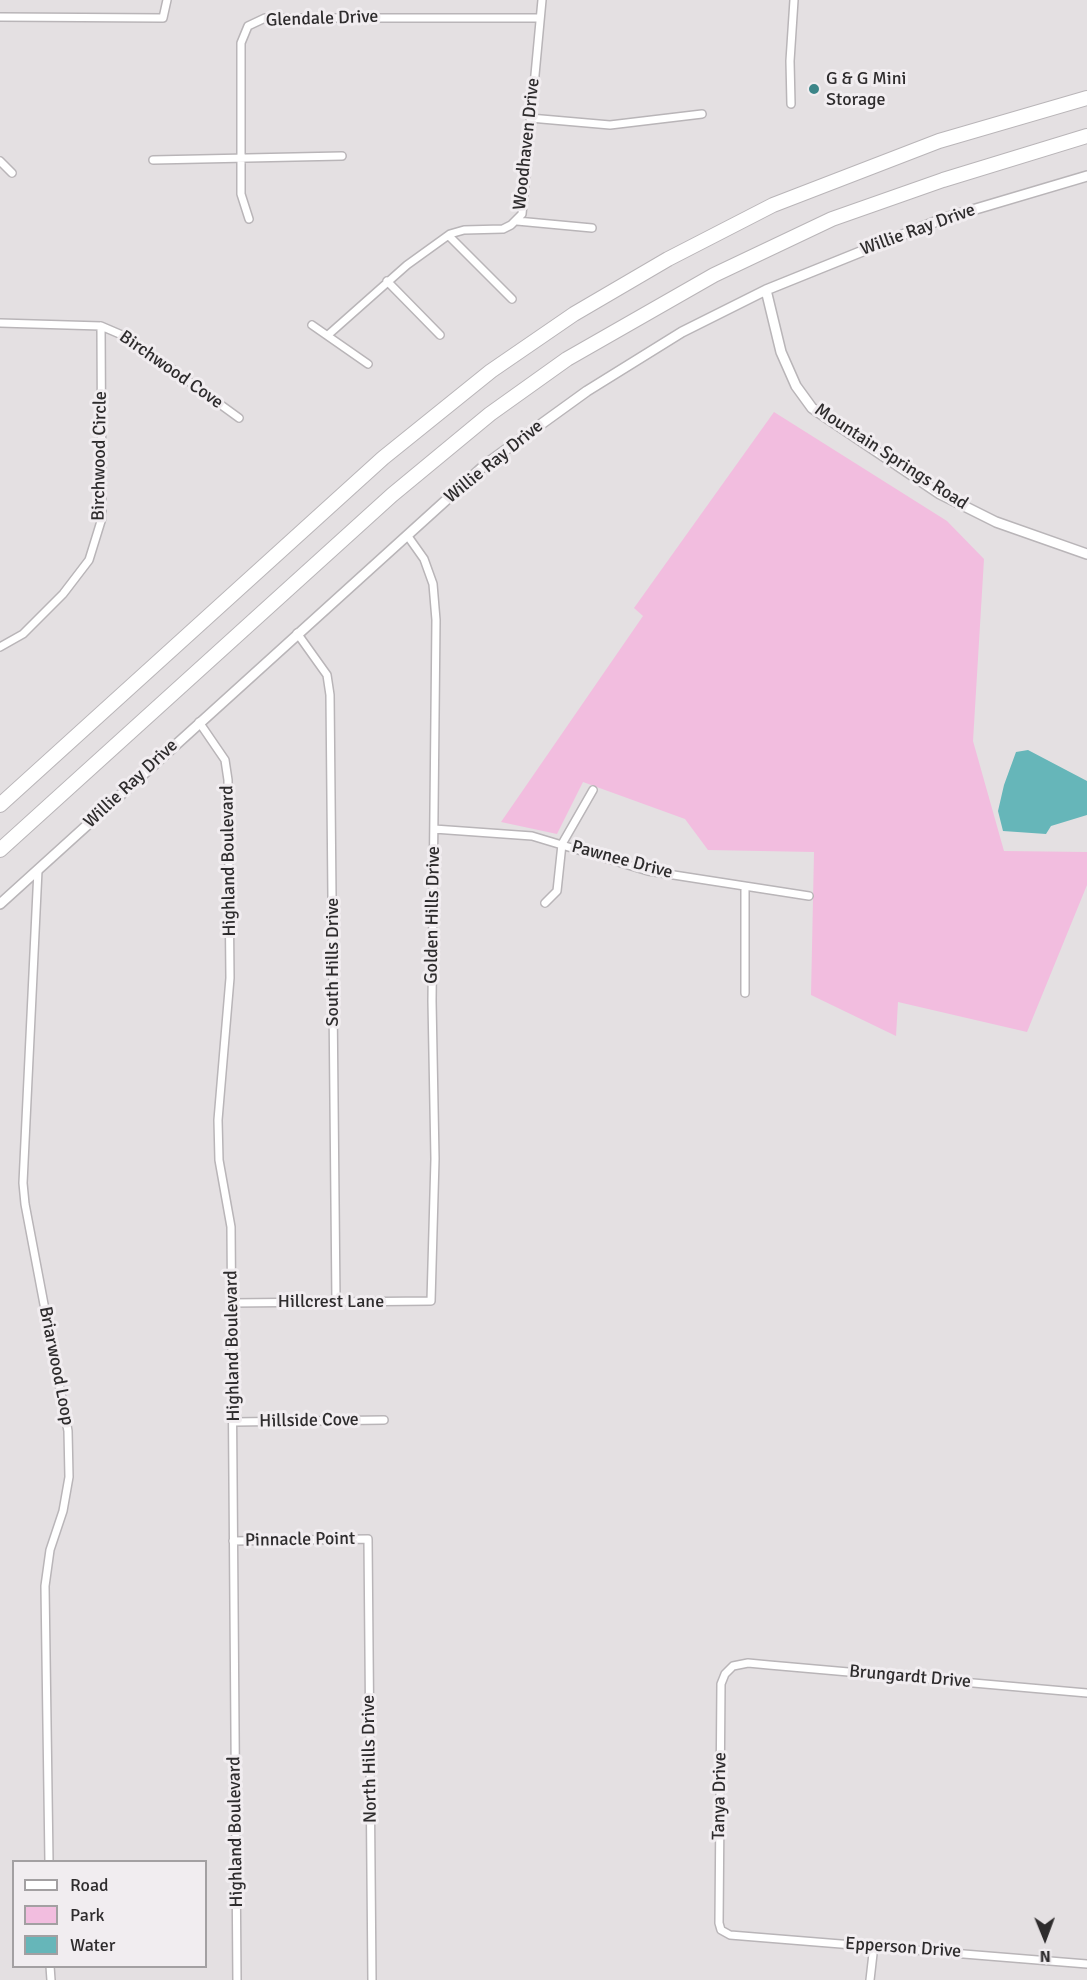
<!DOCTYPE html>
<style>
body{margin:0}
#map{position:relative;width:1087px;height:1980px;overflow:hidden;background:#e4e0e2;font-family:Signika,sans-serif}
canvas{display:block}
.legend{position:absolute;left:12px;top:1860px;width:195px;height:108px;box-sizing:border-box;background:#f1edf0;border:2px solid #a3a0a2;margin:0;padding:8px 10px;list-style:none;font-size:18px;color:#2e2c2d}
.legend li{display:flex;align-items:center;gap:12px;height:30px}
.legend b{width:30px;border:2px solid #a3a0a2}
.north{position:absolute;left:1015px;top:1908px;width:60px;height:60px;-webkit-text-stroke:4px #f1edf0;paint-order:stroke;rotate:179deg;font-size:16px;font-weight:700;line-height:24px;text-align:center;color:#2e2c2d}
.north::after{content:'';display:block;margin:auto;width:21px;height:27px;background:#2e2c2d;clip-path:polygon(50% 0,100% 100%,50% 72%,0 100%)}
</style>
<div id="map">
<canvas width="1087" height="1980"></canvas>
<ul class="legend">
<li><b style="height:8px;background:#fff"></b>Road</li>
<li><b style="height:16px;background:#f2bddf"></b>Park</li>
<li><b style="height:16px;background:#66b6b9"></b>Water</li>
</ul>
<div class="north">N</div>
</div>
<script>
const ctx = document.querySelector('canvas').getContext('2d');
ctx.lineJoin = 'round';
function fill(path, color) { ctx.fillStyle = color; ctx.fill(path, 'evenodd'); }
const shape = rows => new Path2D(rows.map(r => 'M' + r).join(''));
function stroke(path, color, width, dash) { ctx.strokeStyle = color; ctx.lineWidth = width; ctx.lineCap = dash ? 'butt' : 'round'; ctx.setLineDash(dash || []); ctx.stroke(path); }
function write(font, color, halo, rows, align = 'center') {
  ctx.font = font + ' Signika,sans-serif'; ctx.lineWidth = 6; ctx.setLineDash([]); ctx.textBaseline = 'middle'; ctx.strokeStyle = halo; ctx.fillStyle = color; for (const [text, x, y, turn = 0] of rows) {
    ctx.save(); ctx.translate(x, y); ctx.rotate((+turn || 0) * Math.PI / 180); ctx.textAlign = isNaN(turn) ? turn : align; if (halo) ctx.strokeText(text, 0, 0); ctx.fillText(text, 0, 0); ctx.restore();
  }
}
fill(shape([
 [774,412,947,521,984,559,973,741,1004,851,1087,852,1087,885,1027,1032,898,1002,896,1036,811,995,814,852,708,850,685,819,583,782,557,834,501,822,643,616,634,608]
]), '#f2bddf');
fill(shape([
 [1028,750,1087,781,1087,815,1051,826,1046,834,1003,831,998,811,1004,785,1016,752]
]), '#66b6b9');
const minor = shape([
 [0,17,163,18,167,0],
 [791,104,790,61,794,0],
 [530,118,610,125,702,114],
 [153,160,342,156],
 [0,161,12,173],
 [249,219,241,194,241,43,248,26,265,18,540,18],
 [517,221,592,228],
 [449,236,512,299],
 [387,281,440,335],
 [0,323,101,326,102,518,89,560,63,594,23,634,0,647],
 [312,325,368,364],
 [101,326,129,338,239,418],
 [328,335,407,265,450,234,464,230,503,229,511,225,522,214,542,0],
 [297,633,327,675,330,695,336,1301],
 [199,722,225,760,228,780,230,978,218,1120,219,1160,231,1227,237,1980],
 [434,829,532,836,648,871,809,896],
 [38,870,23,1183,25,1204,68,1431,69,1477,63,1511,50,1550,45,1586,49,1862],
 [745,886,745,993],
 [545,903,557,891,562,844,593,790],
 [232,1303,431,1301,435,1159,432,1001,436,620,433,584,424,559,407,535],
 [234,1422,384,1420],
 [233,1541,368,1539,372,1980],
 [1087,1693,769,1665,748,1663,733,1666,725,1674,721,1684,719,1923,721,1930,730,1935,1087,1964],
 [50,1966,51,1980],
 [870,1980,874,1945]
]);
const tertiary = shape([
 [766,290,781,352,796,386,812,408,940,494,996,522,1087,554],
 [0,904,486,464,587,391,682,332,766,290,942,219,1087,176]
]);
const motorway = shape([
 [0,805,383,458,491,371,574,314,668,259,773,205,939,141,1087,98],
 [0,850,392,495,490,414,567,359,714,275,832,219,943,180,1087,136]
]);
stroke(minor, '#b9b5b8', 10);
stroke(tertiary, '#b9b5b8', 12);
stroke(motorway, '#b9b5b8', 16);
stroke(minor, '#fff', 7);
stroke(tertiary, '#fff', 9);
stroke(motorway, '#fff', 14);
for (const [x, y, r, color] of [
 [814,89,6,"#3c8588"]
]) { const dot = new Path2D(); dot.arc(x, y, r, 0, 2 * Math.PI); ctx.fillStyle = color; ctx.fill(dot); stroke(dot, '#f1edf0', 2); }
write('18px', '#2e2c2d', '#f1edf0', [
 ["Glendale Drive",322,19,-2],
 ["Woodhaven Drive",527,144,-84],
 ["Willie Ray Drive",918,230,-20],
 ["Birchwood Cove",171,370,35],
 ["Birchwood Circle",100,456,-89],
 ["Mountain Springs Road",891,457,33],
 ["Willie Ray Drive",494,462,-39],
 ["Willie Ray Drive",131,784,-43],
 ["Pawnee Drive",622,860,15],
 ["Highland Boulevard",229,861,-91],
 ["Golden Hills Drive",433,915,-89],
 ["South Hills Drive",333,962,-90],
 ["Hillcrest Lane",331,1302],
 ["Highland Boulevard",233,1346,-91],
 ["Briarwood Loop",56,1366,79],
 ["Hillside Cove",309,1421,-1],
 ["Pinnacle Point",300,1540,-1],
 ["Brungardt Drive",910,1677,5],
 ["North Hills Drive",370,1759,-91],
 ["Tanya Drive",720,1796,-89],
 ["Highland Boulevard",236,1832,-91],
 ["Epperson Drive",903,1948,4]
]);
write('18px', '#2e2c2d', '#f1edf0', [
 ["G & G Mini",826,79],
 ["Storage",826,100]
], 'left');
</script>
